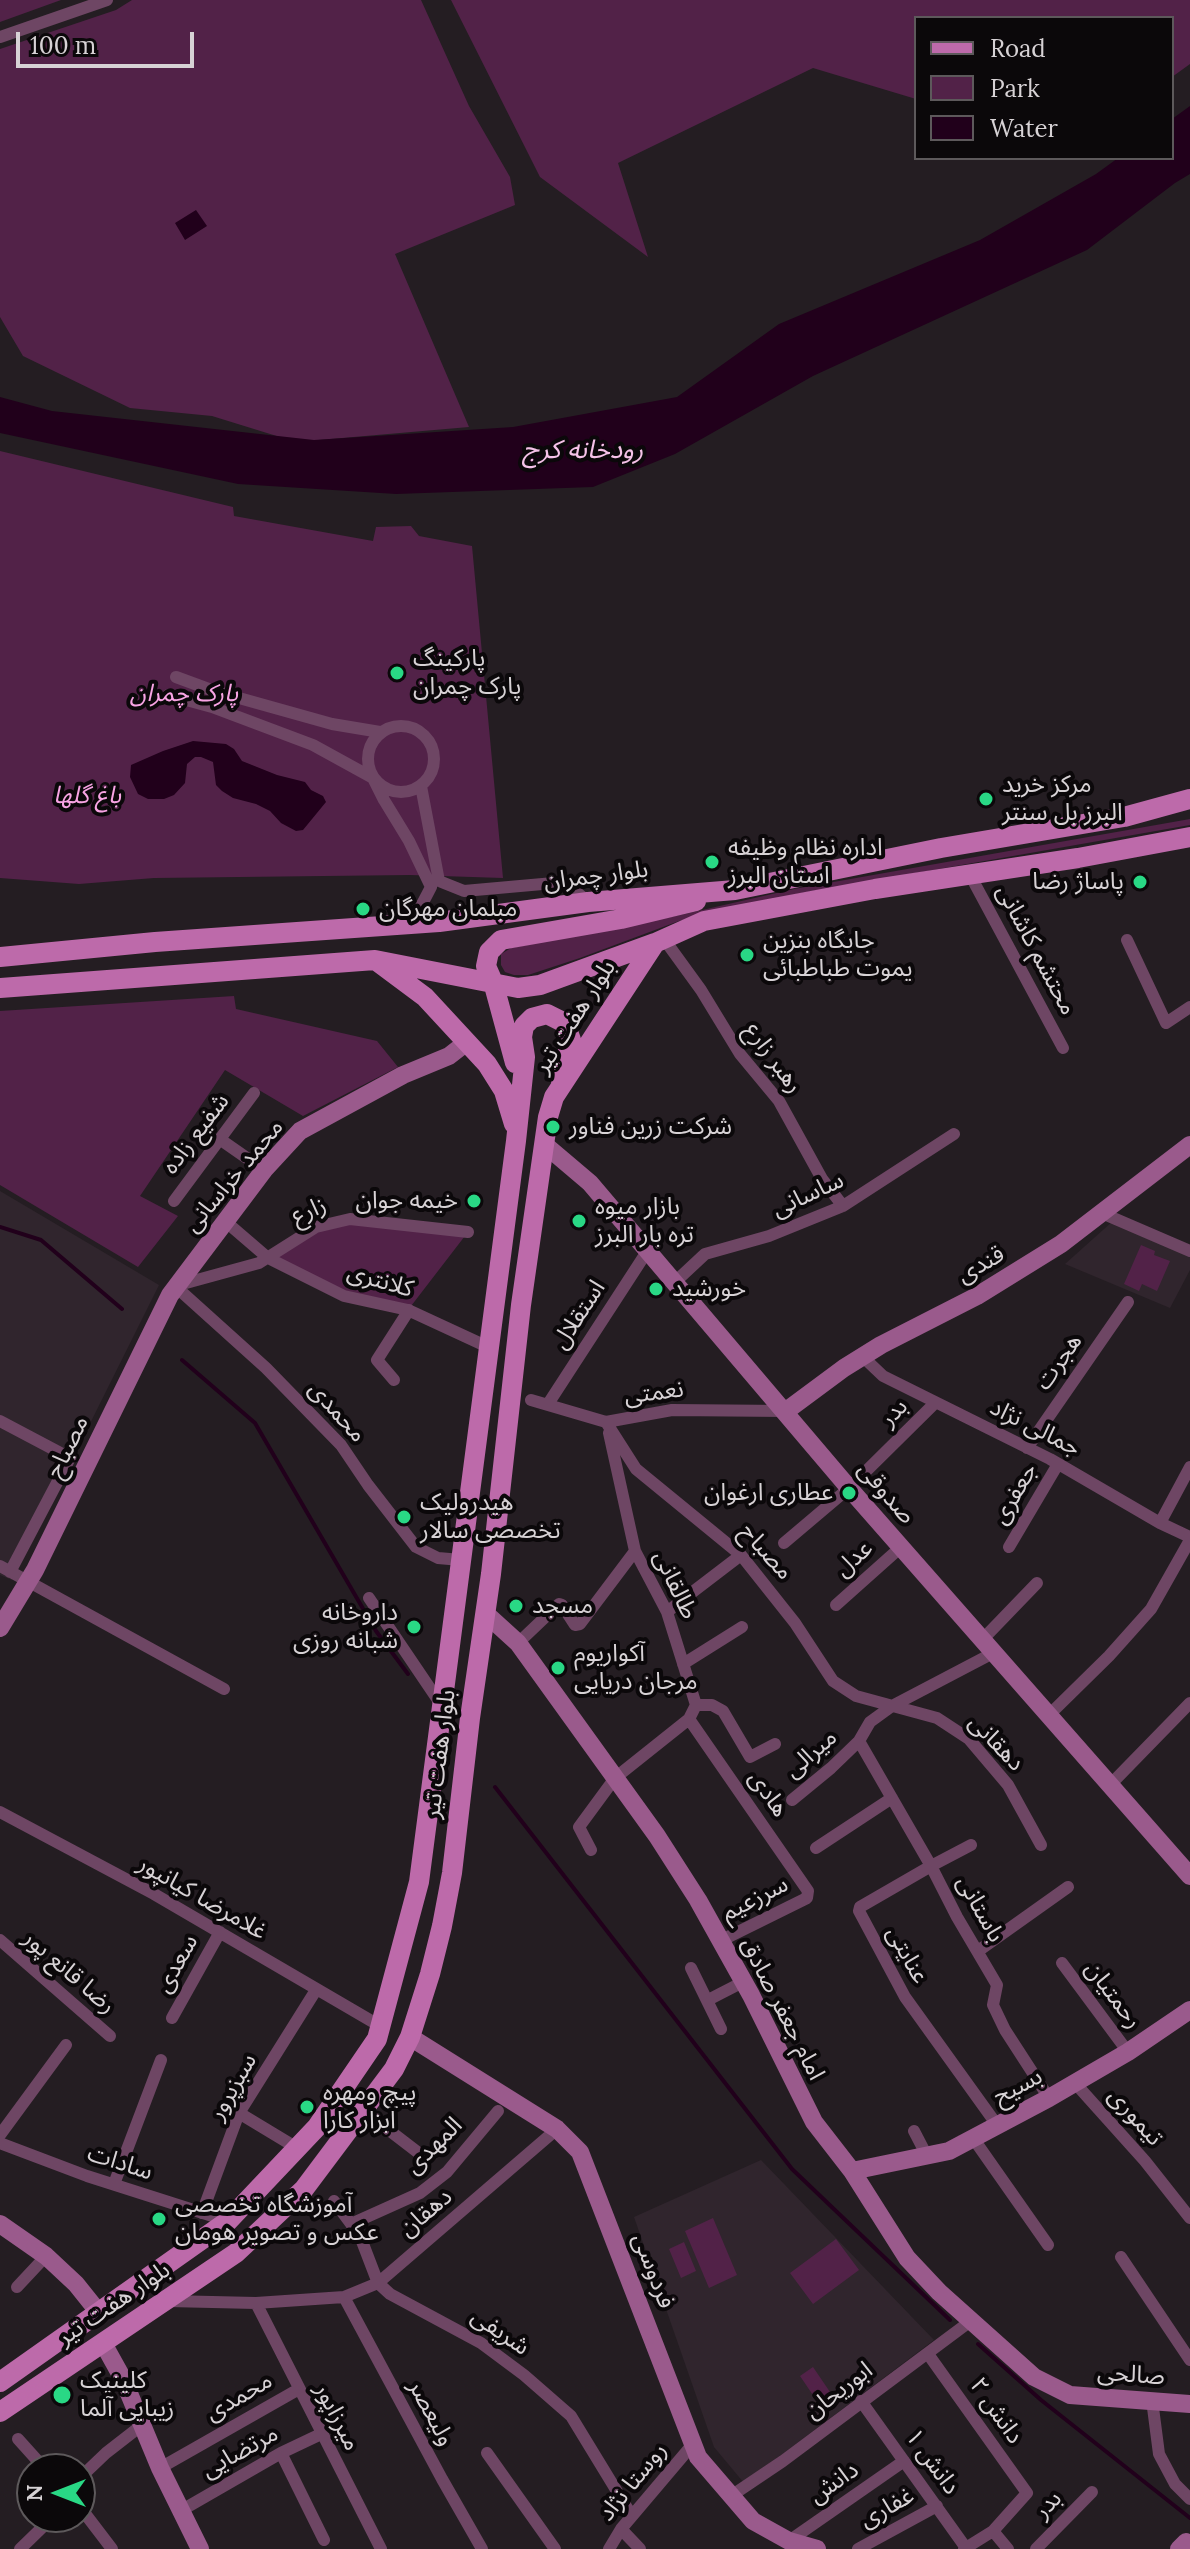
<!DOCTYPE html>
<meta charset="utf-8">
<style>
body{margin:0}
#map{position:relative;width:1190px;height:2549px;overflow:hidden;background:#241d22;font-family:Lora,serif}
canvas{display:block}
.legend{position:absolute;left:914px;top:16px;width:260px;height:144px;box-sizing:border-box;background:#0b080a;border:2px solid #5d595b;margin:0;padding:10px 14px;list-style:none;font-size:24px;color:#d7d2d5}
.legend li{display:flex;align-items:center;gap:16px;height:40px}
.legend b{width:40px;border:2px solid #5d595b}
.north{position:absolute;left:16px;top:2453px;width:80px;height:80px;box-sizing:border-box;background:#0b080a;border:2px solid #5d595b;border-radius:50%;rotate:270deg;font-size:22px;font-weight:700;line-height:32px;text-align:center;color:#d7d2d5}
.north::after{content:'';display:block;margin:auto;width:28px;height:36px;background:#29d885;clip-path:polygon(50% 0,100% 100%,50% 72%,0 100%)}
.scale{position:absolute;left:16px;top:32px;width:178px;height:36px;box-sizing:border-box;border:4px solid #d7d2d5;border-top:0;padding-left:10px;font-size:24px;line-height:28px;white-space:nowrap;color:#d7d2d5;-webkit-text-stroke:6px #0b080a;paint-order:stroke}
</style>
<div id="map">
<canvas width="1190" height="2549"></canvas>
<ul class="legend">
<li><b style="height:10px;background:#bd6aaa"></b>Road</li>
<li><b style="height:22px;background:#522248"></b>Park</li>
<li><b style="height:22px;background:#21001b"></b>Water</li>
</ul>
<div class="north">N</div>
<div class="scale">100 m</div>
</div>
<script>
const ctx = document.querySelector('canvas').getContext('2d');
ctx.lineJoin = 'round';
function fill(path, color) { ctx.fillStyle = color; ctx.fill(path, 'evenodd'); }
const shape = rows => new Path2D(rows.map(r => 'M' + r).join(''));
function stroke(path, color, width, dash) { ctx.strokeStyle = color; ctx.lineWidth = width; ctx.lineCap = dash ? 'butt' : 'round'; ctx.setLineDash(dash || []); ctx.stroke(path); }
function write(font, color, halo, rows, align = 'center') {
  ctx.font = font + ' Lora,"Noto Sans Arabic",serif'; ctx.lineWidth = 8; ctx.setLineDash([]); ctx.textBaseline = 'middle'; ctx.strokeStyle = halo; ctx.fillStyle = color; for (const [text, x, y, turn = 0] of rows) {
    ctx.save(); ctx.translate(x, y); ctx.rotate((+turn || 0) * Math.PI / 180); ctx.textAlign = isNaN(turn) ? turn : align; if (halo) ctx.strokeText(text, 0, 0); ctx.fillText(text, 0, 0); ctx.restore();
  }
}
fill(shape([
 [0,1191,159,1285,12,1580,0,1575],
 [1113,1221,1190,1255,1190,1270,1170,1308,1065,1264],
 [761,2160,934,2340,744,2483,714,2447,634,2217]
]), '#30252d');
fill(shape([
 [0,0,61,0,0,22],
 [132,0,421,0,469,106,510,177,515,205,395,254,469,427,296,442,212,416,130,408,23,356,0,317,0,49,116,10],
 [451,0,1190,0,1190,64,1172,77,1172,18,916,18,916,99,813,68,618,163,648,257,540,177],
 [0,451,233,507,234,516,373,541,376,527,411,526,419,536,472,546,503,878,410,875,154,878,79,884,0,878],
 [1190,819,1190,825,796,894,679,921,580,958,528,975,514,975,505,972,501,965,501,954,511,948,676,916,794,889],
 [234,996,236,1009,377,1041,398,1067,303,1116,225,1070,140,1196,178,1216,138,1267,0,1185,0,1011],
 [350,1219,468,1232,408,1310,344,1296,268,1258,316,1227],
 [1141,1245,1155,1251,1154,1255,1170,1261,1157,1291,1142,1284,1139,1291,1124,1284],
 [713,2218,737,2275,709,2288,685,2231],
 [836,2239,859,2270,813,2304,790,2273],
 [684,2242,696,2271,681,2278,669,2249],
 [813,2367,830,2392,817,2401,800,2376]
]), '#522248');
fill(shape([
 [1190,106,1190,174,1175,183,1087,250,813,376,675,454,593,487,396,494,238,484,0,433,0,397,52,411,314,440,513,427,677,397,779,324,980,240,1096,174,1118,158,1172,158,1172,119],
 [196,210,207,226,185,240,175,223],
 [193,741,226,744,234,749,242,761,277,775,305,782,311,790,323,796,326,802,303,830,296,831,281,823,270,811,256,804,233,798,222,791,216,785,213,762,201,757,195,757,187,764,185,783,174,795,164,799,148,799,138,794,130,777,131,765,163,751]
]), '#21001b');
stroke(shape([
 [0,1227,41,1240,122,1309],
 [182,1360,255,1423,376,1631,408,1674],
 [495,1787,792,2169,950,2320],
 [978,2344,1041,2400,1190,2518]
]), '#21001b', 4);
stroke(shape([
 [0,37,107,0],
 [176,677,214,691,332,724,380,732],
 [168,695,212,707,313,745,373,778,384,800,409,841,431,887,419,910,402,923],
 '368 759a33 33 0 1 1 66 0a33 33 0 1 1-66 0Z',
 [421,786,439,881],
 [969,873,1063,1048],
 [439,881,464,891,565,882,588,902],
 [664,939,701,990,740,1054,779,1101,822,1179,843,1206],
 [1127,940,1166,1023,1190,1007],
 [221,1140,264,1170],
 [174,1201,254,1093],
 [1104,1214,1190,1251],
 [225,1221,268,1258,344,1296,408,1310,488,1347],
 [675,1282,705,1254,769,1236,843,1206,954,1134],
 [175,1286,266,1368,341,1445,368,1485,416,1547,438,1558,461,1560],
 [175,1286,259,1263,316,1227,350,1219,468,1232],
 [862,1356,883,1376,1050,1459,1160,1523,1190,1537],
 [394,1380,377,1360,409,1310],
 [531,1400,606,1422,672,1410,786,1411],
 [548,1404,648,1250],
 [0,1421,70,1458,10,1572],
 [606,1422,636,1469,741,1555,795,1623,833,1681,856,1696,937,1718,969,1739,1008,1785,1041,1845],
 [1027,1448,1128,1302],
 [1160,1523,1190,1467],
 [784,1543,849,1488,935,1403],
 [1009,1547,1058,1464],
 [0,1566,224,1689],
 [690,1594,741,1555],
 [369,1598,442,1706],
 [836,1605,901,1547],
 [667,1612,685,1598],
 [983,1639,1037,1583],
 [518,1643,559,1604,562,1605,575,1625,580,1624,635,1551],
 [683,1664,742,1627],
 [696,1705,712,1705,723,1711,750,1757,775,1744],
 [1050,1714,1109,1656,1151,1609,1190,1540],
 [689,1719,808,1891,807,1898,720,1941],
 [859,1741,931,1866,957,1917,997,1985,993,2005,1005,2030,1049,2098],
 [1111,1784,1190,1703],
 [792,1800,831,1768,859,1741,870,1722,892,1706,995,1652],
 [0,1812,154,1894,380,2026],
 [971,1845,931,1866,860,1907,859,1911,905,1997,997,2125],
 [816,1848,892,1798],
 [591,1850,579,1827,615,1778,689,1719,696,1705,667,1612,635,1551,609,1433],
 [0,1940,110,2036],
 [978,1951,1068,1887],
 [1062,1963,1128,2052],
 [691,1968,721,2029],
 [708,2000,743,1982],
 [172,2018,220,1932],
 [1075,2083,1145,2161,1190,2218],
 [364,2111,420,2154],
 [239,2113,297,2148],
 [914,2131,927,2156],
 [0,2135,66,2045],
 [973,2138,1048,2245],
 [0,2143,87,2176,228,2221],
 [114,2184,161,2060],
 [334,2201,360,2236,378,2283,390,2294,481,2343,524,2375,571,2416,632,2516],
 [202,2213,239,2113,316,1990],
 [351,2224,420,2193,447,2172,498,2111],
 [1121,2257,1190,2360],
 [17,2287,46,2256],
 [344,2297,442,2479,482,2549],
 [168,2301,256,2303,344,2297,378,2283,557,2129],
 [256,2303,381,2549],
 [928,2354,1027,2493,993,2531,964,2549],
 [1152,2400,1159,2454,1175,2484,1190,2499],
 [861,2401,966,2548],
 [18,2439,45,2469],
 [281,2453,324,2540],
 [487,2453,555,2549],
 [160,2468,299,2389],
 [80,2482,84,2474,106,2453,142,2425],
 [731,2496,783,2461,972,2320],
 [80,2507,112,2549],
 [182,2510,281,2453,321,2434],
 [621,2529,640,2549],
 [993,2531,1008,2549],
 [789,2541,904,2461],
 [20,2549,53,2517],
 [609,2549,621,2529,693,2444],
 [858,2549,937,2506],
 [1036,2549,1092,2492]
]), '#6e4664', 12);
stroke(shape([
 [544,1144,590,1183,849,1488,1190,1876],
 [786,1411,844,1368,881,1345,977,1296,1061,1244,1190,1145],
 [485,1613,518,1643,657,1836,698,1900,751,1995,814,2122,852,2171,907,2258,939,2292,1034,2377,1070,2395,1190,2404],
 [0,1628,35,1570,170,1295,264,1170,300,1131,403,1075,449,1056,467,1042],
 [410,2037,557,2129,580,2152,698,2457,753,2521,789,2541,817,2549],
 [852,2171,949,2151,1049,2098,1128,2052,1190,2010],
 [0,2224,46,2256,76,2284,100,2314],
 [103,2343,123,2379,160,2468,200,2549],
 [1179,2549,1186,2542]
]), '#9a5a8c', 18);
stroke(shape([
 [0,957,155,942,439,922,588,902,735,890,941,848,1124,817,1190,799],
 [378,962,425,997,487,1064,504,1091,514,1124],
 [0,988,375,960,518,988,540,985,655,943,704,921,875,889,1078,858,1190,837],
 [515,1063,493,982,486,966,489,952,501,940,621,919,696,901],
 [0,2382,228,2221,317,2127,377,2039,419,1882,516,1141,525,1057,522,1037,524,1026,532,1018,547,1014,565,1023,571,1040,560,1078],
 [0,2412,236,2253,304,2189,394,2069,410,2037,430,1974,442,1926,452,1873,470,1718,491,1574,521,1305,548,1117,554,1097,655,943]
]), '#bd6aaa', 20);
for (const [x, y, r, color] of [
 [397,673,8,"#29d885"],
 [986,799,8,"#29d885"],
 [712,862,8,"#29d885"],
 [1140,882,8,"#29d885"],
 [363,909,8,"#29d885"],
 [747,955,8,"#29d885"],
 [553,1127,8,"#29d885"],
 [474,1201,8,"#29d885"],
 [579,1221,8,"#29d885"],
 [656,1289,8,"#29d885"],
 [849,1493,8,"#29d885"],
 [404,1517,8,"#29d885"],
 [516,1606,8,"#29d885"],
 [414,1627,8,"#29d885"],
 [558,1668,8,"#29d885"],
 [307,2107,8,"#29d885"],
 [159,2219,8,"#29d885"],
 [62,2395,10,"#29d885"]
]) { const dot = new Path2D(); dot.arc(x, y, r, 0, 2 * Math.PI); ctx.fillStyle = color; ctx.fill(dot); stroke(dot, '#0b080a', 3); }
write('24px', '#d7d2d5', '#0b080a', [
 ["پارکینگ",413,659],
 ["پارک چمران",413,687],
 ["مرکز خرید",1002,785],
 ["البرز بل سنتر",1002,813],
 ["اداره نظام وظیفه",728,848],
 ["استان البرز",728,876],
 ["پاساژ رضا",1124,882,"right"],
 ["مبلمان مهرگان",379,909],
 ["جایگاه بنزین",763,941],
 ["یموت طباطبائی",763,969],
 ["شرکت زرین فناور",569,1127],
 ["خیمه جوان",458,1201,"right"],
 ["بازار میوه",595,1207],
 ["تره بار البرز",595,1235],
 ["خورشید",672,1289],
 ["عطاری ارغوان",833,1493,"right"],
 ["هیدرولیک",420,1503],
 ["تخصصی سالار",420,1531],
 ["مسجد",532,1606],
 ["داروخانه",398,1613,"right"],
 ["شبانه روزی",398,1641,"right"],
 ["آکواریوم",574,1654],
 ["مرجان دریایی",574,1682],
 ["پیچ ومهره",323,2093],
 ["ابزار کارا",323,2121],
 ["آموزشگاه تخصصی",175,2205],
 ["عکس و تصویر هومان",175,2233],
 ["کلینیک",80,2381],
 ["زیبایی آلما",80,2409]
], 'left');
write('italic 24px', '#f8a4e4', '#0b080a', [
 ["پارک چمران",184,694],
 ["باغ گلها",87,796]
]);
write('24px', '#d7d2d5', '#0b080a', [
 ["بلوار چمران",596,876,-7],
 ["محتشم کاشانی",1036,950,62],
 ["بلوار هفت تیر",575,1017,-57],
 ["رهبر زارع",773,1058,54],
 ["شفیع زاده",196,1134,-53],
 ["محمد خراسانی",234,1176,-50],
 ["ساسانی",808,1195,-25],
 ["زارع",309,1211,-23],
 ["قندی",981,1265,-30],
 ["کلانتری",380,1281,16],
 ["استقلال",579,1315,-57],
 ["هجرت",1059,1362,-55],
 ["نعمتی",654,1393,-7],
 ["محمدی",337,1412,48],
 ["بدر",894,1413,-46],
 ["جمالی نژاد",1035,1428,27],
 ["مصباح",68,1447,-64],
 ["صدوقی",886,1493,49],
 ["جعفری",1015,1494,-60],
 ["مصباح",766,1552,48],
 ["عدل",854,1559,-42],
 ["طالقانی",675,1585,65],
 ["دهقانی",996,1743,46],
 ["بلوار هفت تیر",440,1754,-83],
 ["میرالی",811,1754,-41],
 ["هادی",768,1794,55],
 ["غلامرضا کیانپور",202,1898,30],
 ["سرزعیم",755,1899,-27],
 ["باستانی",980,1909,61],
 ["عنایتی",907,1955,61],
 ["سعدی",177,1964,-61],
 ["رضا قانع پور",69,1972,41],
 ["رحمتیان",1113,1995,53],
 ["امام جعفر صادق",782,2009,63],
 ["سبزپرور",233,2087,-60],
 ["بسیح",1018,2087,-28],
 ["تیموری",1135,2117,48],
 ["المهدی",434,2146,-45],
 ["سادات",120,2163,18],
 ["دهقان",426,2213,-40],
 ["فردوسی",653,2271,69],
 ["بلوار هفت تیر",114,2304,-34],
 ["شریفی",500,2332,34],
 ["صالحی",1131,2375,4],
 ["ابوریحان",839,2391,-37],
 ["محمدی",239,2397,-30],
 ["دانش ۲",996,2411,55],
 ["ولیعصر",431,2413,62],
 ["میرزاپور",337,2417,63],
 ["مرتضایی",240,2452,-29],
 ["دانش ۱",932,2462,54],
 ["روستا نژاد",633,2482,-51],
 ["دانش",834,2483,-35],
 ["بدر",1048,2505,-46],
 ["غفاری",887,2508,-29]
]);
write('italic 26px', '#f5c2e8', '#0b080a', [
 ["رودخانه کرج",583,451]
]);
</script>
